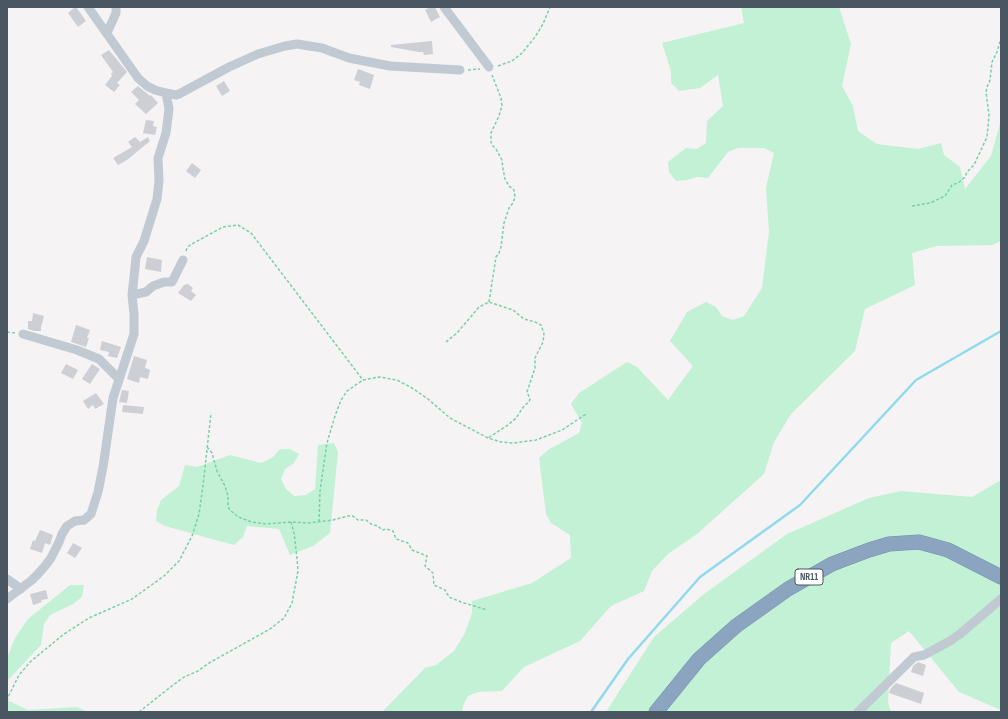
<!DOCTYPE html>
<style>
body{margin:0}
#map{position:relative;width:1008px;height:719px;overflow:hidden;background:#f5f3f3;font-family:"Sofia Sans Condensed",sans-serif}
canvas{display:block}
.frame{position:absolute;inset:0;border:8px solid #4a5661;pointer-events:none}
</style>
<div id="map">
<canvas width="1008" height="719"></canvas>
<div class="frame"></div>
</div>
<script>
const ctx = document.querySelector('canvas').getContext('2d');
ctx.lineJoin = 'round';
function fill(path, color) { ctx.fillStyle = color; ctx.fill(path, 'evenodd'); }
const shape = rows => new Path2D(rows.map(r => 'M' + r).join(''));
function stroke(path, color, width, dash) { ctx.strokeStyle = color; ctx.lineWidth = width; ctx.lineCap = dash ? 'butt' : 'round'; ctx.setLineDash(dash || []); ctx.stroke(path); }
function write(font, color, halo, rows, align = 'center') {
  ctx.font = font + ' "Sofia Sans Condensed",sans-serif'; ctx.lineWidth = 4; ctx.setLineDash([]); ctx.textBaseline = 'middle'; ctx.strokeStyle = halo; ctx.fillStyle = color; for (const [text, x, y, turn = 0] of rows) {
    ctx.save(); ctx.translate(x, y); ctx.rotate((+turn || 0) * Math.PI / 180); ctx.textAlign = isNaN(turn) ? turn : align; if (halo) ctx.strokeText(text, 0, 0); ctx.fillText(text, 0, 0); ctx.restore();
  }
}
fill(shape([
 [741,7,839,7,851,44,842,86,853,106,858,131,877,144,918,149,941,143,944,155,960,167,965,189,991,156,1000,123,1001,123,1001,241,992,245,937,246,912,253,915,285,865,309,855,351,791,414,774,442,764,474,697,534,668,554,652,571,644,591,611,606,580,641,524,667,502,691,478,692,468,696,463,706,462,712,382,712,425,668,436,665,454,651,465,633,472,613,472,601,532,583,571,558,570,535,551,523,546,514,539,458,548,450,579,433,582,423,571,404,579,393,627,362,637,367,668,400,693,366,670,341,687,312,706,302,716,307,722,316,733,320,744,316,762,288,769,232,766,188,774,153,764,148,738,148,728,152,708,178,697,177,687,180,676,181,669,172,668,162,686,148,697,149,706,143,707,121,723,106,718,75,700,88,679,91,671,83,671,71,662,43,744,23],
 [334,443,338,452,330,533,313,546,290,555,279,529,247,526,243,537,234,545,165,526,156,521,157,510,161,500,179,486,185,465,197,467,230,455,261,463,273,457,280,449,290,449,299,454,294,463,285,469,281,479,286,489,294,496,306,495,315,489,318,445],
 [1001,480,1001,710,959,692,909,631,891,643,888,703,891,712,606,712,654,637,704,594,787,534,869,498,901,491,972,497],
 [70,585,84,585,82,597,73,604,50,615,44,624,41,645,8,680,7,690,7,658,15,638,28,619],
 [7,700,28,710,77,707,88,712,7,712]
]), '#c3f1d5');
stroke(shape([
 [591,712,628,659,700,577,800,505,916,380,1001,331]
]), '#90daee', 2.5);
fill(shape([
 [75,7,76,7,86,21,78,27,68,13],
 [430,7,435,7,440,17,431,22,425,10],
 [432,41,433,54,424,55,423,52,419,52,391,47,391,45],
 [109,50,127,72,117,83,120,85,114,92,105,85,112,76,111,74,113,72,101,55],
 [358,69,374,75,370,89,359,85,360,82,354,80],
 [224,81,230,91,222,96,216,86],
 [138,86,150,96,151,95,158,103,146,114,135,104,139,100,131,92],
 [146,120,154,121,153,126,157,127,155,135,143,133],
 [135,137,140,142,148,137,150,141,127,160,118,165,113,158,132,147,128,142],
 [192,163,201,170,195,178,186,171],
 [147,257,162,260,161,272,145,269],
 [188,284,193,288,191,291,196,295,191,301,178,293,184,285],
 [33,313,44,316,41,327,41,331,34,331,28,329,28,321,32,321],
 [76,325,90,330,87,338,89,338,86,347,71,342],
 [102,341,121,347,117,358,108,356,109,352,100,350],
 [134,356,147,360,145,368,150,370,148,379,140,377,139,383,127,379],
 [66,364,78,370,73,379,61,373],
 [92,364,100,369,90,384,82,379],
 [122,390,129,391,127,403,119,402],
 [96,393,104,404,95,409,93,405,88,409,83,401],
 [123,405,144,407,143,414,122,412],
 [40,530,53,535,50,545,45,543,42,553,30,549,33,540,35,541],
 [73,543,82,548,75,558,67,553],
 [46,590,48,599,41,600,42,602,33,605,30,594],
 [918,662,926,665,923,676,911,672,913,666],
 [896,683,924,693,921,704,889,693,891,688]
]), '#cdcfd5');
const highway = shape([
 [656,712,699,659,736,626,788,589,832,564,869,550,889,544,919,542,948,550,1001,577]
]);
stroke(highway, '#7690ad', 15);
stroke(shape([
 [498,66,512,61,522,53,535,37,543,24,550,7],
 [468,70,480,69],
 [912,206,930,203,945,196,952,185,958,183,965,177,967,172,974,165,987,137,989,115,986,92,987,87,990,80,992,62,997,52,1001,38],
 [186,251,187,248,190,245,223,227,238,225,251,233,363,380],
 [489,302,496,257,499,253,501,247,504,223,509,208,513,203,515,197,514,190,509,186,505,179,503,169,502,160,496,149,493,146,491,142,491,133,499,116,502,106,501,98,492,75],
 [7,332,15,333],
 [446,342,457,333,479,307,489,302,513,310,524,319,535,322,541,325,544,334,543,342,535,358,535,368,527,392,530,399,529,402,524,406,516,418,508,425,488,438],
 [207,447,212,453,217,471,225,486,228,496,228,504,229,509,238,517,252,522,266,524,291,522,308,523,333,520,348,516,353,516,358,520,366,520,371,524,378,526,382,530,386,529,393,531,396,539,408,543,412,550,427,556,425,566,433,573,434,585,445,590,449,597,461,602,487,610],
 [319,522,320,491,327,443,335,416,341,400,347,391,363,380,379,377,397,380,412,388,428,399,450,418,488,438,501,442,514,443,536,440,562,430,586,414],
 [7,701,9,695,19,675,30,662,64,634,89,618,132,599,164,576,179,561,192,536,199,514,203,486,211,413],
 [139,712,168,689,184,677,198,671,209,663,270,629,284,618,292,603,298,571,297,558,294,533,291,522]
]), '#7ad0a6', 1.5, [3, 2]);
stroke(shape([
 [88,7,138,78,147,86,155,90,166,93,176,95,179,94,229,67,258,54,285,46,297,44,322,48,349,58,390,66,460,70],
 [444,7,489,67],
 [107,33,116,13,116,7],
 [132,295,146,292,153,286,164,282,172,282,183,260],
 [23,334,77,350,99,359,119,379],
 [7,579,21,589],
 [7,599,32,580,38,574,45,566,51,558,59,542,62,534,67,526,75,521,84,520,91,514,98,492,103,467,113,398,134,334,134,314,132,295,135,268,136,257,144,241,157,199,159,181,158,158,166,133,169,109,166,93],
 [858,712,914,657,924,655,950,641,960,634,1001,599]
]), '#c1cad2', 9);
stroke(highway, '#8ba5c1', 14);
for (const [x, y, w] of [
 [809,577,28]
]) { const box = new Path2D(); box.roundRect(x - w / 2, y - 8, w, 16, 3); ctx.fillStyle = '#fff'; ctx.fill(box); stroke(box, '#4a5661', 1); }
write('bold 10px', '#4a5661', null, [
 ["NR11",809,577]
]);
</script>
